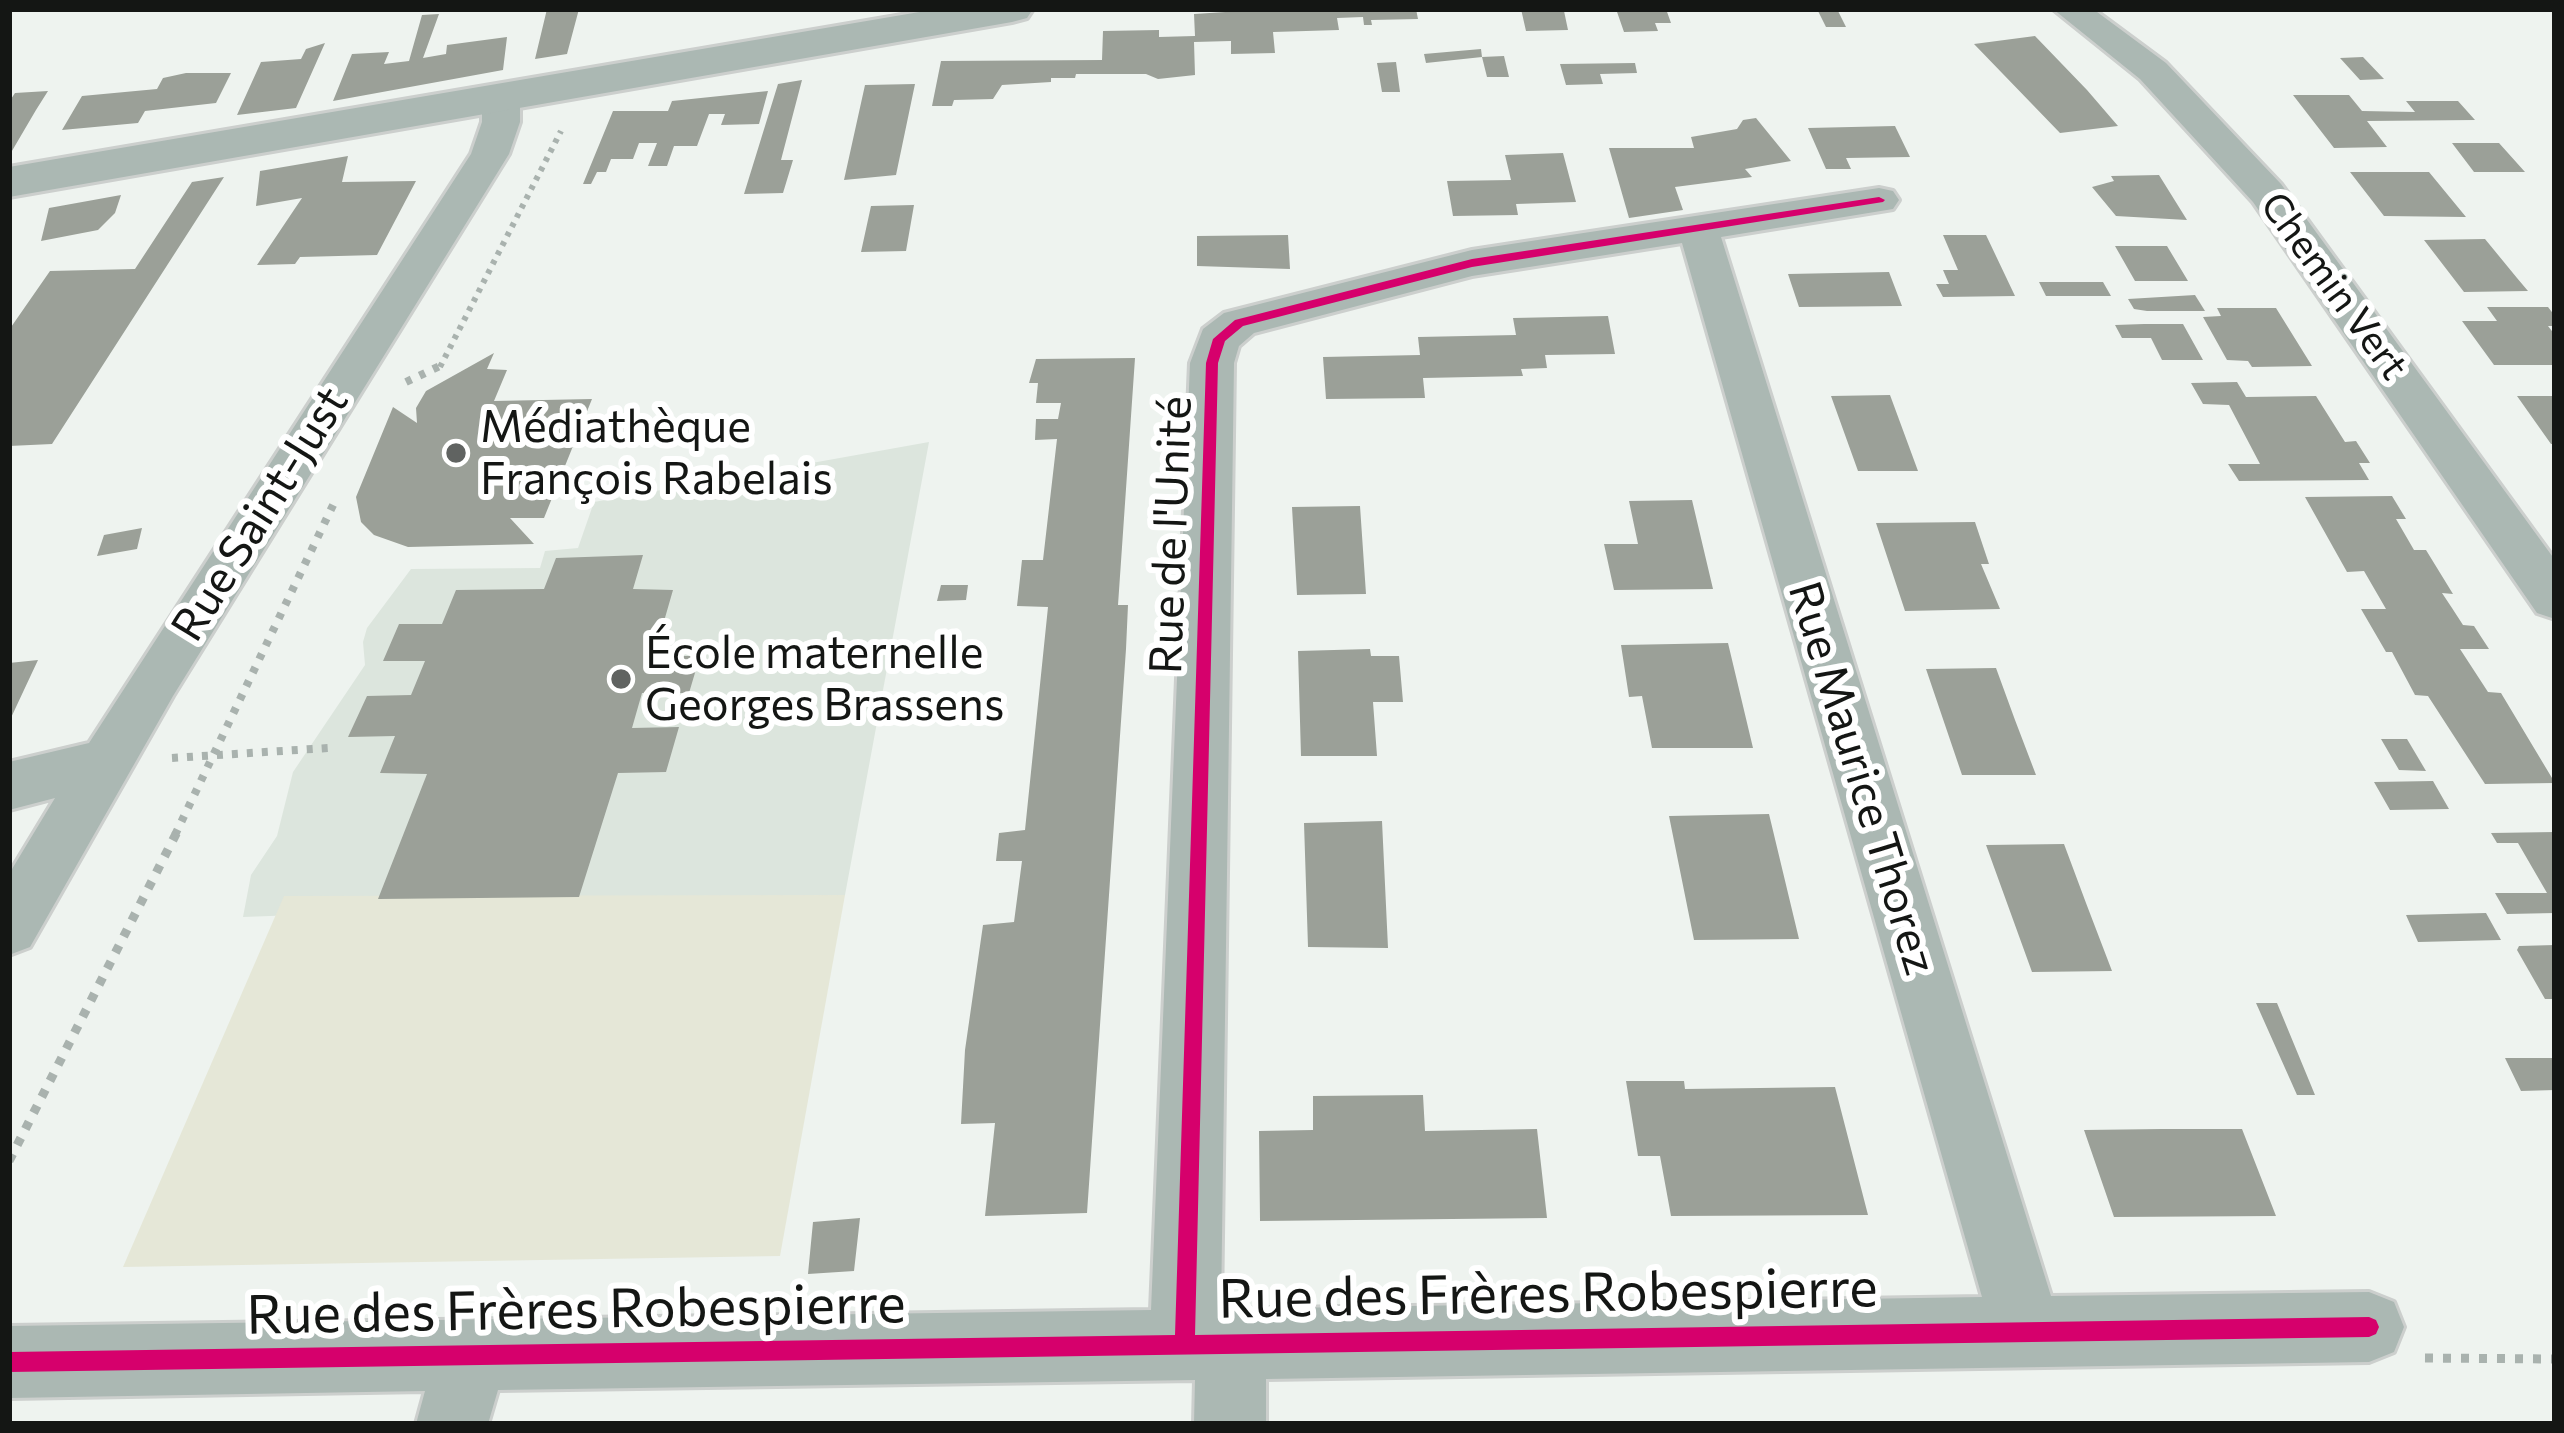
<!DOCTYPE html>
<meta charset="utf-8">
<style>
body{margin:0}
#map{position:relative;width:2564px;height:1433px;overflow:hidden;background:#eef3ef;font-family:Commissioner,sans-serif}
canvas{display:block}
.frame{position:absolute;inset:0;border:12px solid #141614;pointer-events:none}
</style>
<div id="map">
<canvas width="2564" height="1433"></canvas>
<div class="frame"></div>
</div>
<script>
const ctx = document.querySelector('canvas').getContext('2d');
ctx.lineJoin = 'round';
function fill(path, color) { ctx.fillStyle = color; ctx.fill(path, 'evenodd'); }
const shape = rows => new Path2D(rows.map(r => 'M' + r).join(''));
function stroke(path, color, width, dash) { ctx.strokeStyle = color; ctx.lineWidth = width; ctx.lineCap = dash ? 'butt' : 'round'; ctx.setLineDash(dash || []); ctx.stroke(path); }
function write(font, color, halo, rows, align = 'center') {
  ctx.font = font + ' Commissioner,sans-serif'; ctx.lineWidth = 12; ctx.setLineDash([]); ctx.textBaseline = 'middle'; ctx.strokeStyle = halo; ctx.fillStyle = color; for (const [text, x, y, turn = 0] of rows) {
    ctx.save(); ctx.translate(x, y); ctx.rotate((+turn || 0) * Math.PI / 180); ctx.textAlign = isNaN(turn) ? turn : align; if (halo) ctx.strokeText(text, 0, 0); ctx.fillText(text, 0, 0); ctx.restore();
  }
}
fill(shape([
 [929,442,845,895,243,917,251,875,277,836,293,772,365,665,363,642,367,628,411,569,540,568,545,551,578,548,594,502]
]), '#dce5dd');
fill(shape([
 [845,895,780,1256,123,1267,284,896]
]), '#e5e7d7');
fill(shape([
 [547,9,579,9,567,54,535,59],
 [1272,9,1416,9,1418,19,1371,20,1372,25,1364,25,1363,17,1337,18,1339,30,1273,32,1275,53,1231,54,1231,41,1194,42,1195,75,1158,79,1146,74,1076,74,1075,78,1051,78,1051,82,1002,85,993,99,954,100,952,106,932,106,941,61,1102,60,1103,31,1159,30,1159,37,1195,36,1194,14],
 [1521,9,1564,11,1568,30,1526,31],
 [1616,9,1666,9,1671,23,1655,23,1658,31,1624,32],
 [1817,9,1837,9,1846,27,1826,27],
 [439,14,423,58,446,54,447,45,507,37,503,70,333,101,352,54,389,52,384,64,409,61,422,15],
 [2035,36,2087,90,2118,126,2060,133,1974,44],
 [325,43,296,108,237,115,261,62,301,59,306,49],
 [1481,49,1482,57,1504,56,1509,77,1487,77,1482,57,1426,63,1424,54],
 [2363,57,2384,79,2360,80,2340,58],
 [1396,62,1400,92,1382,92,1377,63],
 [1635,63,1637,73,1600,74,1603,84,1566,85,1560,64],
 [186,73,231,73,216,103,145,111,138,123,62,130,82,96,157,89,163,78],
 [802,80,781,160,793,160,783,193,744,194,778,84],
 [915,84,896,175,844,180,865,85],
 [48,91,36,110,9,156,9,102,15,93],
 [768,91,759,124,721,125,725,114,709,114,697,146,674,146,667,166,648,166,657,143,639,143,633,159,611,159,606,172,597,172,591,184,583,184,613,111,668,111,672,101],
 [2293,95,2349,95,2362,111,2415,112,2406,101,2458,101,2475,120,2367,121,2387,147,2334,148],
 [1756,118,1791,161,1745,169,1752,177,1675,187,1683,210,1629,218,1609,148,1694,148,1691,137,1737,129,1743,120],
 [1895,126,1910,157,1846,158,1851,169,1826,169,1808,128],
 [2452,143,2499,143,2525,172,2474,172],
 [1563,153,1576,202,1516,204,1518,215,1453,216,1447,181,1511,180,1505,155],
 [348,156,342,182,416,181,377,255,300,257,295,264,257,265,302,198,256,206,260,171],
 [2350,172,2429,172,2466,217,2384,216],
 [2159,175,2187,220,2116,216,2092,187,2114,181,2111,176],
 [224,177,52,444,9,446,9,330,50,271,135,269,192,182],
 [121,195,115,213,98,230,41,241,49,208],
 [914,205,906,251,861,252,871,206],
 [1288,235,1290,269,1197,266,1197,236],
 [1943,235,1986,235,2015,296,1943,297,1936,284,1949,284,1943,270,1958,270],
 [2485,239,2517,278,2528,291,2464,292,2424,240],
 [2115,246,2167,246,2188,281,2135,281],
 [1889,272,1902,306,1799,307,1788,274],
 [2039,282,2103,282,2111,296,2046,296],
 [2195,295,2205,311,2147,311,2134,309,2128,299],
 [2487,307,2548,307,2555,316,2555,326,2548,326,2555,335,2555,365,2494,365,2462,321,2497,321],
 [2217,308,2276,308,2312,366,2252,367,2248,361,2227,360,2203,317,2221,316],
 [1608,316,1615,354,1545,355,1547,368,1521,369,1523,376,1423,378,1425,398,1326,399,1323,357,1420,355,1418,337,1516,335,1513,318],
 [2144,324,2183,324,2203,360,2162,360,2151,338,2122,338,2115,325],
 [494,353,487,369,507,370,494,401,592,399,544,518,510,518,534,544,408,547,374,535,361,522,356,497,393,407,417,423,416,408,426,391],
 [1135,358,1118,605,1128,605,1126,649,1087,1213,985,1216,995,1123,961,1124,965,1050,983,925,1014,922,1022,861,996,861,999,833,1025,830,1048,607,1017,606,1022,560,1043,560,1057,439,1035,440,1036,419,1058,419,1061,403,1036,403,1038,383,1029,383,1036,359],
 [2237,382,2246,397,2316,396,2345,442,2356,441,2370,463,2359,463,2369,480,2239,481,2228,464,2260,464,2229,405,2203,404,2191,383],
 [1890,395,1918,471,1858,471,1831,396],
 [2517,396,2555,396,2555,444,2551,444],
 [2392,496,2406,519,2396,519,2414,550,2426,550,2453,594,2442,593,2452,608,2463,625,2474,626,2489,649,2460,649,2488,692,2501,693,2555,783,2485,784,2428,696,2415,695,2392,652,2386,652,2361,609,2386,609,2364,571,2347,572,2305,497],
 [1692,500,1713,589,1614,590,1604,544,1638,544,1629,501],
 [1360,506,1366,594,1297,595,1292,507],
 [1975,522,1989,564,1981,564,2000,609,1905,611,1876,523],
 [142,528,137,549,97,556,104,535],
 [643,555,633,589,673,590,654,656,700,656,689,693,642,693,632,728,679,727,666,772,618,773,579,897,378,899,427,774,380,773,395,736,348,737,367,696,411,695,425,661,383,661,399,624,442,624,456,590,544,589,556,558],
 [941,585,968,585,966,600,937,601],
 [1728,643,1753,748,1652,748,1642,696,1629,697,1621,645],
 [1370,649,1371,656,1399,656,1403,702,1373,702,1377,756,1301,756,1298,651],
 [38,660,9,722,9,663],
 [1996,668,2015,720,2036,775,1962,775,1926,669],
 [2381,739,2407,739,2426,771,2399,770],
 [2433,781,2449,809,2390,810,2374,782],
 [1769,814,1799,939,1694,940,1669,816],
 [1382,821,1388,948,1308,947,1304,823],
 [2555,832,2555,913,2507,914,2495,893,2547,893,2518,843,2497,843,2491,833],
 [2064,844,2086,903,2112,971,2032,972,1986,845],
 [2486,913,2501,940,2418,942,2406,915],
 [2555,945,2555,999,2545,999,2517,950,2519,946],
 [2256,1003,2277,1003,2315,1095,2297,1095],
 [2505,1058,2555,1058,2555,1090,2521,1091],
 [1626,1081,1684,1081,1685,1089,1835,1087,1868,1215,1671,1216,1660,1156,1638,1156],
 [1423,1095,1425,1131,1537,1129,1547,1218,1260,1221,1259,1131,1313,1130,1313,1096],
 [2163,1129,2242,1129,2276,1216,2114,1217,2084,1130],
 [860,1218,854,1271,808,1274,813,1222]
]), '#9ba098');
const minor = shape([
 [2053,9,2093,9,2166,63,2281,184,2555,560,2555,619,2537,613,2253,202,2140,79,2053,9],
 [501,88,514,91,520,99,520,122,509,154,173,696,30,947,9,955,9,874,55,798,9,810,9,762,89,743,471,154,482,122,482,99,488,91,501,88],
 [1879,188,1893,191,1899,200,1893,209,1721,237,2051,1296,2369,1292,2394,1302,2404,1327,2394,1352,2369,1362,1266,1379,1266,1424,1194,1424,1195,1380,498,1390,488,1424,416,1424,425,1391,9,1398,9,1326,1151,1310,1190,363,1203,329,1224,313,1472,250,1879,188],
 [1682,243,1982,1297,1221,1309,1234,363,1239,346,1254,333,1472,276,1682,243]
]);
const tertiary = shape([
 [937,9,1033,9,1027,18,1012,22,9,197,9,167,937,9]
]);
stroke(minor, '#cccfcd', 6);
stroke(tertiary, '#cccfcd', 6);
stroke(shape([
 [440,367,561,131]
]), '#a9b2ae', 6, [4.5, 6]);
stroke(shape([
 [406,382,444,364],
 [172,758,328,748],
 [175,835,335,501]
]), '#a9b2ae', 8, [6, 9]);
stroke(shape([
 [9,1161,177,832],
 [2425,1358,2555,1359]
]), '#a9b2ae', 9, [8, 10]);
fill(minor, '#abb8b3');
fill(tertiary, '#abb8b3');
fill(shape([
 [1879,197,1885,200,1883,202,1472,267,1243,326,1225,341,1218,363,1195,1335,2369,1317,2376,1320,2379,1327,2376,1334,2369,1337,9,1372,9,1352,1175,1335,1206,363,1213,339,1235,320,1472,259,1879,197]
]), '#d6006c');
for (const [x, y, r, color] of [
 [456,453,12,"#606361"],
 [621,679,12,"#606361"]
]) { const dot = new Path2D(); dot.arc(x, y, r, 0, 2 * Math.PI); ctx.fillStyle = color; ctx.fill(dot); stroke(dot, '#fff', 4.5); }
write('39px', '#141614', '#fff', [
 ["Chemin Vert",2334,286,54]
]);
write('45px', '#141614', '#fff', [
 ["Médiathèque",480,427],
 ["François Rabelais",480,479],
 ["École maternelle",645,653],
 ["Georges Brassens",645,705]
], 'left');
write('45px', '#141614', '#fff', [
 ["Rue Saint-Just",260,514,-58],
 ["Rue de l'Unité",1171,535,-88],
 ["Rue Maurice Thorez",1862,778,73]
]);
write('54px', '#141614', '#fff', [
 ["Rue des Frères Robespierre",1548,1294,-1],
 ["Rue des Frères Robespierre",576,1310,-1]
]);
</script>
